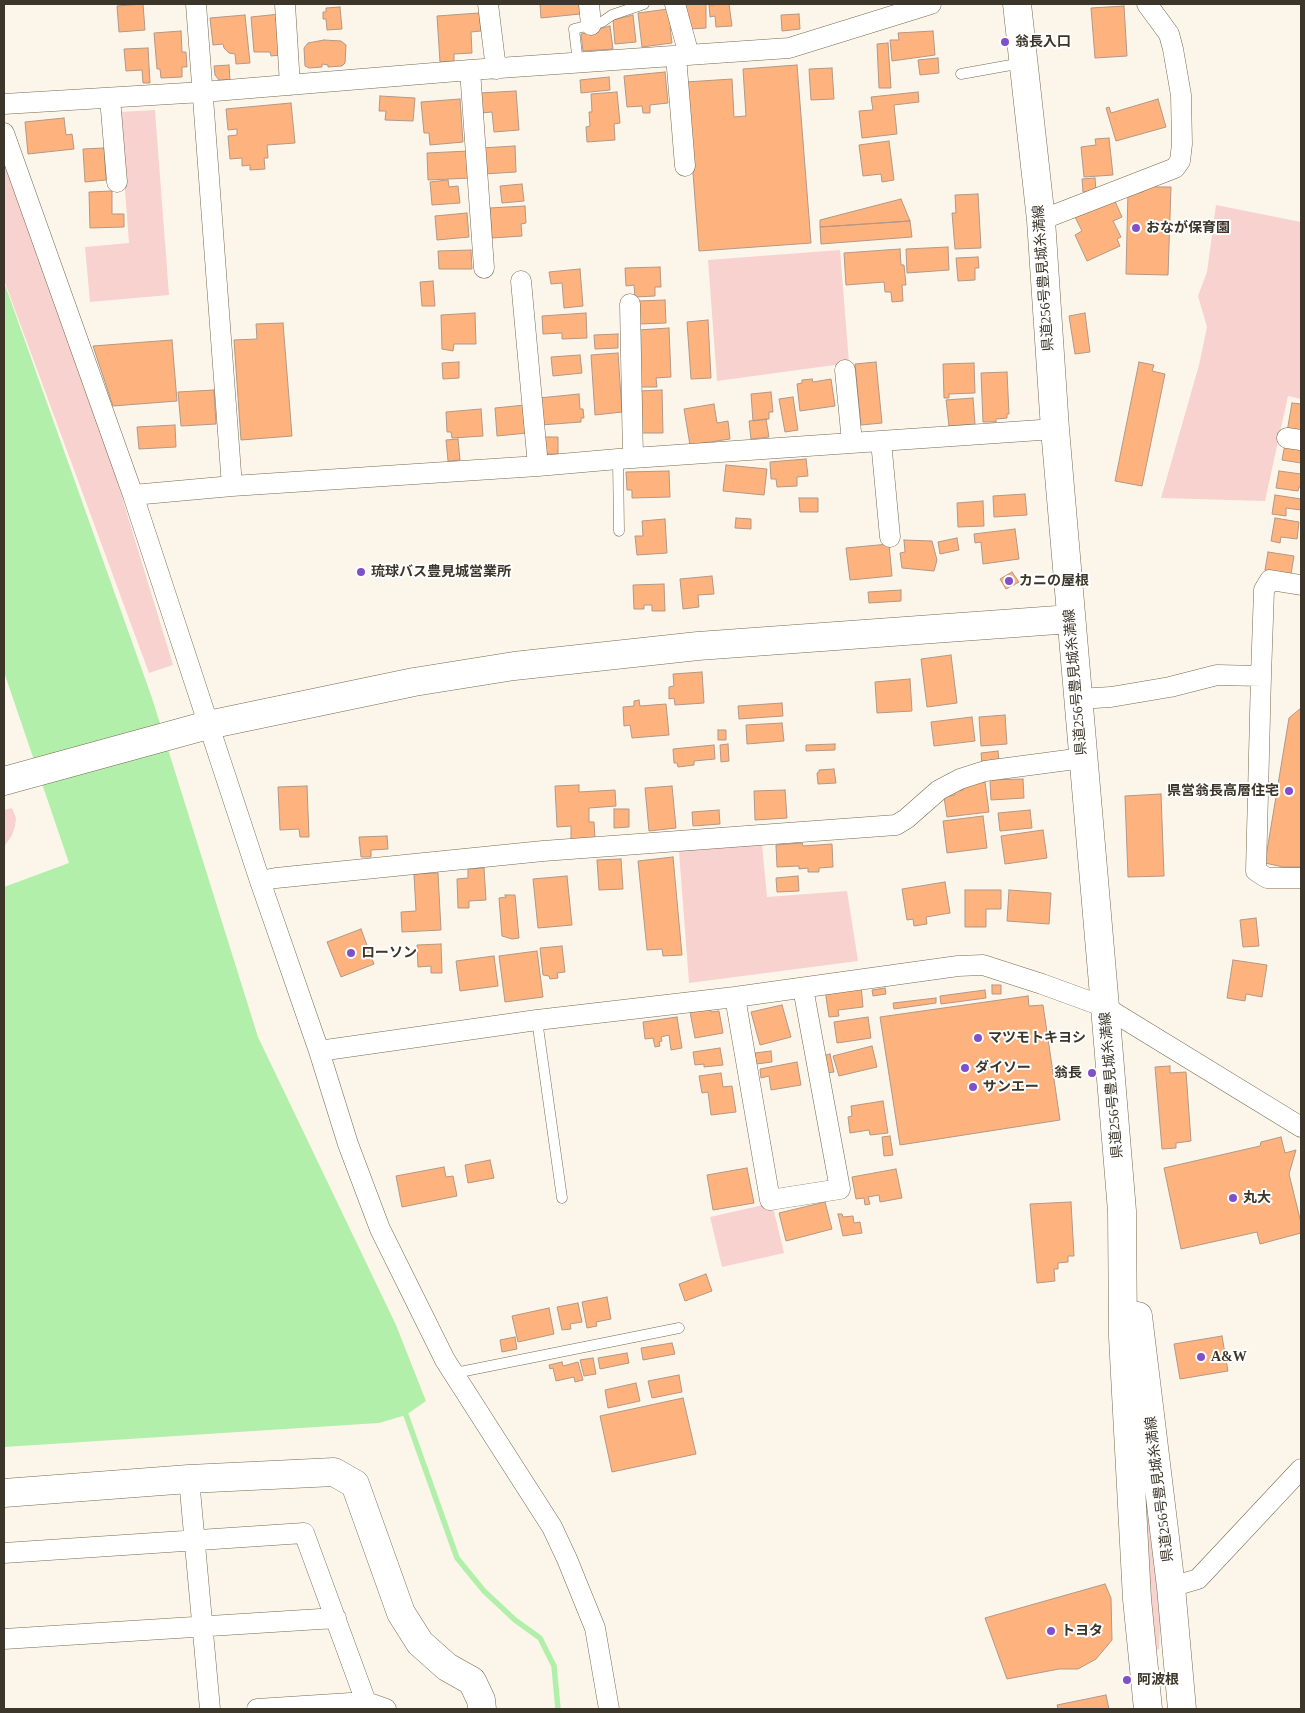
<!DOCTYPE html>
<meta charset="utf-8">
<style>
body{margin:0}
#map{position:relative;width:1305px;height:1713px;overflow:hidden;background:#fcf6ea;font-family:"Times New Roman",serif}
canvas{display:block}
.frame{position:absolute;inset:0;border:5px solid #3c362a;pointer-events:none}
</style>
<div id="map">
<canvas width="1305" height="1713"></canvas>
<div class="frame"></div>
</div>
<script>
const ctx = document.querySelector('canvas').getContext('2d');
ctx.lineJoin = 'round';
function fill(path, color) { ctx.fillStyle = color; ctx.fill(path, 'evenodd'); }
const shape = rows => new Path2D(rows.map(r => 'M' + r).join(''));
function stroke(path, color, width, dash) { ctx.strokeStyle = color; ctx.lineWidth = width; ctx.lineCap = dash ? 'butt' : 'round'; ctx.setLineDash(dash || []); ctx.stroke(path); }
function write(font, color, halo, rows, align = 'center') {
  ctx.font = font + ' "Times New Roman","Noto Sans JP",serif'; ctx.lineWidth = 4; ctx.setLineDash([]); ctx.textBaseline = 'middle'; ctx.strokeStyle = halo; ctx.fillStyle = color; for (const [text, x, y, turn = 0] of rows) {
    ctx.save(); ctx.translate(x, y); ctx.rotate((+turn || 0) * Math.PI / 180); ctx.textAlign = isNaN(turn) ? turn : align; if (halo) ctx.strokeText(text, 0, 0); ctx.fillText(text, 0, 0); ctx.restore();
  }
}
fill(shape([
 [155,110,169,295,90,302,85,247,129,243,119,112],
 [4,158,114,471,173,665,149,673,4,280],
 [1216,205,1301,222,1301,399,1288,396,1265,501,1161,498,1199,365,1207,327,1198,296,1207,272],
 [840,250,849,363,717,381,708,260],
 [12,808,16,818,15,826,12,835,4,847,4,810],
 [762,844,767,897,847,891,858,961,689,983,679,851],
 [772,1203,784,1253,722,1267,710,1217],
 [1144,1461,1161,1605,1159,1649,1155,1650,1141,1462]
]), '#f7d2ce');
fill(shape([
 [4,282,152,698,258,1037,396,1325,426,1401,406,1415,379,1423,4,1447,4,887,69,863,4,672]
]), '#b2efab');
stroke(shape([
 [406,1415,457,1558,484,1591,515,1620,540,1638,554,1666,558,1709]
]), '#b2efab', 5.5);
const building = shape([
 [143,4,145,30,119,32,117,6,143,4],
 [540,4,579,4,580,14,541,18,540,4],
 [685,4,706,4,706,28,690,29,689,15,685,16,685,4],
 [729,4,732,26,716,27,715,16,710,17,709,5,729,4],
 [1124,6,1127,56,1095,58,1091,8,1124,6],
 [340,7,342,29,327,30,326,19,323,19,323,12,326,12,326,8,340,7],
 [668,9,673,27,670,27,672,43,642,47,638,13,668,9],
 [479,13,481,31,471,32,472,53,454,54,454,61,440,62,437,16,479,13],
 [280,14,280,55,271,56,270,52,254,52,251,17,280,14],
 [799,14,800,29,782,31,781,15,799,14],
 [245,15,250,63,236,64,235,54,229,53,224,48,223,44,213,45,210,18,245,15],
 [633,15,636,42,615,44,613,20,633,15],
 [610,26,613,49,583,51,581,34,610,26],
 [181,31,182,52,186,52,187,67,182,67,182,77,161,78,160,69,157,69,154,33,181,31],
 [933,31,935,55,892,61,890,40,899,40,898,33,933,31],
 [324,40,341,41,346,45,345,63,342,66,328,67,328,65,322,64,322,67,309,68,305,66,304,48,308,43,324,40],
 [888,43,891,88,879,88,877,44,888,43],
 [148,48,150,83,143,83,142,70,126,71,124,49,148,48],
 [938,58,939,73,920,75,918,60,938,58],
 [229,65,230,80,219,80,215,75,214,66,229,65],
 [797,65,811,243,699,251,686,82,732,79,734,117,746,116,743,69,797,65],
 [832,68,834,99,811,100,809,69,832,68],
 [665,72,668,103,650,105,650,113,643,113,642,106,627,107,624,76,665,72],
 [609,77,610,90,581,93,580,80,609,77],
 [516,91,519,130,494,132,492,112,481,113,480,93,516,91],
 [617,92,620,123,614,124,615,140,587,142,586,127,590,126,589,112,592,112,591,94,617,92],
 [918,92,919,102,894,105,897,134,862,138,859,111,873,110,871,97,918,92],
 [380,96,415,98,413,121,385,120,386,111,379,111,380,96],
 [460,99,463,142,430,145,429,133,424,133,421,102,460,99],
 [1158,99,1166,127,1116,141,1106,108,1109,107,1111,113,1158,99],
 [291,103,295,143,267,145,268,158,264,158,265,169,250,170,250,165,242,166,242,158,230,159,228,136,237,135,237,129,228,130,226,109,291,103],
 [64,118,66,135,72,134,74,149,28,154,25,122,64,118],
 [1109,138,1113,175,1084,177,1081,147,1096,145,1095,139,1109,138],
 [889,141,894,180,882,182,881,174,863,176,859,145,889,141],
 [515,146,516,172,483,174,481,148,515,146],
 [104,148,106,180,85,182,83,149,104,148],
 [469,151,470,178,428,180,427,153,469,151],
 [1095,178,1096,191,1083,192,1082,179,1095,178],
 [448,180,449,187,458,186,460,203,432,205,430,182,448,180],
 [1156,182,1156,187,1171,187,1168,275,1126,274,1128,191,1143,192,1143,187,1156,182],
 [522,184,524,201,502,203,500,186,522,184],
 [112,191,112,214,124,214,124,227,90,228,89,192,112,191],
 [978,194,981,248,955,249,952,213,956,213,955,195,978,194],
 [901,199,910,221,820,227,820,220,901,199],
 [1114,199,1122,217,1113,221,1121,237,1117,239,1120,246,1087,261,1075,235,1082,231,1075,217,1114,199],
 [525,206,526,223,521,224,522,236,492,238,490,208,525,206],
 [467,213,469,237,437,240,435,216,467,213],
 [910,221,912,237,821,244,820,227,910,221],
 [948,247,949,270,907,273,906,249,948,247],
 [900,249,901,265,904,265,906,285,902,285,903,301,892,302,891,292,885,292,884,282,846,285,844,253,900,249],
 [471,250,472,269,439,269,438,251,471,250],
 [978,257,979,268,975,268,975,280,958,281,956,258,978,257],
 [660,267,661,287,655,287,655,296,635,297,634,285,626,286,625,268,660,267],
 [580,269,583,306,564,308,562,283,551,284,549,272,580,269],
 [433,281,435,306,422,306,420,282,433,281],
 [665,300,666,323,639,324,638,301,665,300],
 [475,313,476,344,454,344,453,351,442,349,441,315,475,313],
 [586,313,587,338,562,339,562,333,543,334,542,316,586,313],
 [1085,313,1090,352,1075,354,1069,316,1085,313],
 [708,320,711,378,691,379,687,322,708,320],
 [283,323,292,436,241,440,234,340,257,339,256,324,283,323],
 [669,328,671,377,656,378,657,387,641,387,638,330,669,328],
 [618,334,618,348,595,349,594,335,618,334],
 [172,340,177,401,113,406,93,346,172,340],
 [618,353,622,412,595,415,591,355,618,353],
 [580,355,582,373,553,376,551,357,580,355],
 [459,362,459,378,443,379,442,363,459,362],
 [876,362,882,423,861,425,855,364,876,362],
 [1139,362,1154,365,1152,371,1165,374,1142,486,1115,481,1139,362],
 [974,363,975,393,949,394,949,398,944,398,943,364,974,363],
 [1007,372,1009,414,1007,414,1007,418,996,419,996,422,983,422,981,373,1007,372],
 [812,379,813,382,831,379,835,406,800,411,797,384,802,383,802,380,812,379],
 [214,390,216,424,181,426,178,392,214,390],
 [662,390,663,433,640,433,639,391,662,390],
 [771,392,773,412,769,412,769,419,753,421,751,394,771,392],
 [579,394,580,409,583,409,584,418,581,418,581,422,541,425,539,398,579,394],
 [793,397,798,430,785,432,779,399,793,397],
 [973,398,975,424,949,426,946,400,973,398],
 [1292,403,1301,404,1301,434,1287,432,1292,403],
 [714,404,717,423,728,421,730,439,690,445,684,409,714,404],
 [525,405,527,433,497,436,495,408,525,405],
 [481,409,483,436,452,438,451,432,447,432,446,412,481,409],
 [766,419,769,437,751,439,749,421,766,419],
 [175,425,176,447,139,449,137,427,175,425],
 [542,437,558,437,558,454,543,454,542,437],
 [458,439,460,460,448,461,446,440,458,439],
 [1285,444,1301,446,1301,463,1282,460,1285,444],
 [806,459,808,476,797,477,797,486,777,487,776,479,771,479,770,462,806,459],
 [726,465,767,469,764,495,723,491,726,465],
 [669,471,670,497,632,498,632,490,627,490,626,472,669,471],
 [1279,471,1301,474,1301,487,1299,487,1298,491,1276,488,1279,471],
 [1025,494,1027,515,994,517,993,496,1025,494],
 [1275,495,1301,499,1301,510,1286,508,1286,516,1272,514,1275,495],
 [799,498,818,498,818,512,800,512,799,498],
 [983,501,984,526,958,527,957,503,983,501],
 [736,518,751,519,751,529,735,528,736,518],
 [1275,518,1299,522,1297,539,1281,537,1280,543,1271,541,1275,518],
 [665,519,667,553,637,555,635,536,643,536,642,521,665,519],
 [1015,529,1019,559,983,564,981,542,975,543,974,534,1015,529],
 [957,538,959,550,940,554,938,542,957,538],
 [904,540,932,541,937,560,934,571,902,568,900,553,905,552,904,540],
 [889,544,892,576,850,580,846,548,889,544],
 [1268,552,1294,556,1291,574,1265,570,1268,552],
 [1012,572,1019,582,1006,589,1000,579,1012,572],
 [712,576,714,594,698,595,699,607,683,609,680,579,712,576],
 [664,584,665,611,652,611,652,605,644,605,644,609,634,609,633,585,664,584],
 [901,590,901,601,869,603,868,592,901,590],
 [951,655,957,703,927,707,921,659,951,655],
 [702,672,704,703,675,705,674,698,669,699,669,687,674,686,673,674,702,672],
 [910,679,912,711,877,713,875,682,910,679],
 [639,700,640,706,666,704,669,735,632,738,630,725,624,726,623,707,634,706,634,701,639,700],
 [782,703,783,716,739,719,738,706,782,703],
 [1301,708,1301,867,1283,867,1265,863,1289,718,1301,708],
 [1005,715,1007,744,981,746,979,717,1005,715],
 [972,717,975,741,934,746,931,722,972,717],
 [782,723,784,741,747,744,746,725,782,723],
 [718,730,726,730,726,740,718,740,718,730],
 [728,744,729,761,721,762,720,745,728,744],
 [835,744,835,750,806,751,806,745,835,744],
 [714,745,715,759,694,761,694,765,678,767,677,763,674,763,673,749,714,745],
 [998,751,999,762,982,765,981,753,998,751],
 [834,769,836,783,818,784,817,773,819,772,819,770,834,769],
 [1023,779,1024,798,991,800,990,780,1023,779],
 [985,782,989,812,947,817,944,797,955,795,954,791,963,790,963,785,985,782],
 [579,785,579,792,615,790,616,806,589,808,589,822,594,822,595,838,571,840,571,826,557,827,555,786,579,785],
 [307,786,309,837,300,837,299,829,280,830,278,787,307,786],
 [672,786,676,828,649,831,645,788,672,786],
 [785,790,787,818,755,820,754,791,785,790],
 [1161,794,1164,876,1128,877,1125,796,1161,794],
 [614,809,629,809,629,827,614,828,614,809],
 [719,810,720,824,693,826,692,812,719,810],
 [1030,810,1032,828,1000,831,998,813,1030,810],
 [983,816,987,848,947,853,943,821,983,816],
 [1043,830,1047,858,1005,864,1001,836,1043,830],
 [387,836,388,849,371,850,371,857,361,857,359,837,387,836],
 [802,843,803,846,832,844,833,867,819,868,819,872,808,872,808,868,799,869,799,866,777,867,776,845,802,843],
 [673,857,682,955,663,956,662,949,647,950,638,861,673,857],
 [621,859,623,889,599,890,597,860,621,859],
 [484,868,486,900,469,901,469,908,458,908,457,879,468,878,468,869,484,868],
 [438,873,441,930,402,932,401,912,416,911,414,874,438,873],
 [567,876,572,925,538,928,533,879,567,876],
 [798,876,799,891,777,892,776,878,798,876],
 [945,882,950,913,926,917,927,924,914,926,913,919,907,920,902,889,945,882],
 [965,890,1001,890,1001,909,986,909,986,927,965,927,965,890],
 [1009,890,1051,893,1049,924,1007,921,1009,890],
 [505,895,515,895,519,938,512,939,502,936,499,898,506,897,505,895],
 [1256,918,1259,946,1243,947,1240,920,1256,918],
 [361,929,374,964,341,977,327,942,361,929],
 [441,944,442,973,431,973,431,966,418,967,417,945,441,944],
 [562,946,565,972,557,973,558,978,550,979,549,976,543,975,540,948,562,946],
 [537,951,543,997,505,1002,499,956,537,951],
 [494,956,498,986,460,991,456,961,494,956],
 [1233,960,1267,965,1262,997,1246,994,1245,1001,1227,998,1233,960],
 [861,985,863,1007,838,1010,839,1016,829,1017,825,990,861,985],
 [992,985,1001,985,1001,994,992,994,992,985],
 [885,988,886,994,873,996,872,990,885,988],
 [985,990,986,998,941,1004,940,996,985,990],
 [1028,996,1029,1006,1043,1005,1060,1120,900,1145,880,1017,1028,996],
 [936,998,936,1003,894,1009,893,1003,936,998],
 [782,1005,791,1037,760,1045,751,1012,782,1005],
 [710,1008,711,1012,719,1011,723,1033,695,1038,690,1012,710,1008],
 [677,1017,682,1048,671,1050,669,1035,661,1037,662,1041,659,1042,660,1046,655,1047,653,1038,645,1039,643,1022,677,1017],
 [868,1017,871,1038,837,1043,834,1022,868,1017],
 [872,1046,877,1067,839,1076,833,1056,872,1046],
 [720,1048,723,1065,704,1067,704,1064,695,1065,693,1052,720,1048],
 [771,1051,772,1062,756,1064,755,1053,771,1051],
 [830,1054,834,1072,826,1073,822,1056,830,1054],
 [797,1062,801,1085,771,1090,769,1076,761,1078,760,1069,797,1062],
 [1170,1066,1170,1073,1186,1072,1191,1141,1176,1143,1176,1148,1162,1149,1155,1067,1170,1066],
 [721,1073,723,1087,732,1086,736,1112,711,1115,708,1092,702,1093,699,1076,721,1073],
 [883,1101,888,1133,870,1135,869,1130,850,1133,848,1117,852,1116,851,1106,883,1101],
 [890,1136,893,1155,884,1156,882,1137,890,1136],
 [1281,1137,1285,1153,1296,1150,1289,1174,1301,1223,1301,1233,1260,1244,1257,1232,1181,1249,1164,1168,1260,1146,1261,1142,1281,1137],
 [490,1160,494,1178,468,1183,465,1165,490,1160],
 [444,1167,446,1177,453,1176,457,1196,402,1207,396,1176,444,1167],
 [747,1168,754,1203,713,1210,707,1175,747,1168],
 [896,1169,902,1198,880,1202,879,1195,868,1197,870,1204,865,1205,864,1198,856,1199,852,1177,896,1169],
 [825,1202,832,1229,786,1241,779,1213,825,1202],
 [1071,1202,1074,1256,1068,1256,1068,1262,1058,1263,1058,1269,1054,1269,1055,1281,1037,1283,1030,1204,1071,1202],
 [838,1214,842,1214,843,1217,853,1216,854,1223,860,1222,862,1233,843,1236,838,1214],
 [706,1274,712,1291,685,1301,679,1284,706,1274],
 [607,1297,611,1319,596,1322,597,1326,587,1328,582,1302,607,1297],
 [578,1303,582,1322,570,1324,571,1329,562,1330,557,1307,578,1303],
 [549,1308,554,1334,518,1342,512,1316,549,1308],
 [1222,1336,1228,1371,1180,1379,1174,1344,1222,1336],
 [515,1337,517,1349,502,1352,500,1340,515,1337],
 [672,1343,675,1354,643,1360,641,1348,672,1343],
 [627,1353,629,1363,600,1369,598,1358,627,1353],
 [593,1358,596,1374,584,1376,580,1360,593,1358],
 [562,1362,563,1366,578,1362,583,1380,575,1382,574,1377,556,1381,553,1368,550,1369,549,1365,562,1362],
 [679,1375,682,1392,652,1398,648,1381,679,1375],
 [636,1383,640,1401,608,1408,605,1390,636,1383],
 [683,1398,696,1454,612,1472,600,1416,683,1398],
 [1105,1584,1111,1598,1112,1640,1096,1659,1078,1669,1059,1669,1007,1679,985,1618,1105,1584],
 [1106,1695,1109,1709,1058,1709,1057,1705,1106,1695]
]);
fill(building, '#feb37f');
stroke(building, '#b39785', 1);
const lane = shape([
 [578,63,574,29,602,22,612,15,644,4],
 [961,74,1022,63],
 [618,459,619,531],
 [537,1020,562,1198],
 [455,1373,679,1328]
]);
const street = shape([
 [196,4,232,486],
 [285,4,290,85],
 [488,4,496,69],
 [589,4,591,25],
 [675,4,689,55],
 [676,56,685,166],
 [470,70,484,268],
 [110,98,117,182],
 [4,104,203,92,470,70,789,48,931,4],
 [4,133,133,495,260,881,319,1051,348,1144,380,1229,445,1360,552,1527,567,1559,595,1628,609,1709],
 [1041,220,1175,168,1180,161,1182,144,1181,95,1173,49,1169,34,1147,4],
 [521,281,538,466],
 [630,304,633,458],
 [845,370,852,442],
 [1287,438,1301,440],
 [881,441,890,537],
 [133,495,232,486,538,466,618,459,1055,429],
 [1261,676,1256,871,1267,878,1301,878],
 [1078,699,1111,697,1170,687,1217,675,1261,676,1264,590,1270,580,1301,585],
 [260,881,276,878,543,851,896,825,906,819,939,790,960,779,985,771,1083,758],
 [735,997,770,1200,840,1189,803,988],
 [319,1051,537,1020,735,997,958,966,983,965,1042,984,1105,1007,1301,1127],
 [189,1479,210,1709],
 [4,1553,304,1533,366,1702,386,1709],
 [1171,1587,1198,1579,1301,1469],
 [4,1639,336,1618],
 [257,1709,366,1702]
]);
const secondary = shape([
 [1017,4,1041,220,1055,429,1105,1007,1122,1211,1123,1337,1137,1599,1148,1709],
 [4,781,208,725,414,682,514,666,698,646,1071,619],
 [1138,1316,1171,1587,1182,1709],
 [4,1493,189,1479,334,1472,355,1484,401,1613,420,1643,447,1667,472,1681,481,1700,482,1709]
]);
stroke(lane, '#76694f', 11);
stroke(street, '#76694f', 21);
stroke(secondary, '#76694f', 29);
stroke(lane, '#fff', 10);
stroke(street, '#fff', 20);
stroke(secondary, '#fff', 28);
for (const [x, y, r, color] of [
 [1005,42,5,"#7f50c9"],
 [1136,228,5,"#7f50c9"],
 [361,572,5,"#7f50c9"],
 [1009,581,5,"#7f50c9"],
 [1289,791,5,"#7f50c9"],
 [351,953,5,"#7f50c9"],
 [978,1038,5,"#7f50c9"],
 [965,1068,5,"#7f50c9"],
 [1092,1073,5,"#7f50c9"],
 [973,1087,5,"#7f50c9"],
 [1233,1198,5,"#7f50c9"],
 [1201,1357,5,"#7f50c9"],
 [1051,1631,5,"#7f50c9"],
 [1127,1680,5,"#7f50c9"]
]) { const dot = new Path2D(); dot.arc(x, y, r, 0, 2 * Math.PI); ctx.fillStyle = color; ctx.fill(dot); stroke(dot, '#fff', 2); }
write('bold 14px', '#3c362a', '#fff', [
 ["翁長入口",1015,42],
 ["おなが保育園",1146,228],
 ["琉球バス豊見城営業所",371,572],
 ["カニの屋根",1019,581],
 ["県営翁長高層住宅",1279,791,"right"],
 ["ローソン",361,953],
 ["マツモトキヨシ",988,1038],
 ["ダイソー",975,1068],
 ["翁長",1082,1073,"right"],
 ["サンエー",983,1087],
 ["丸大",1243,1198],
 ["A&W",1211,1357],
 ["トヨタ",1061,1631],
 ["阿波根",1137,1680]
], 'left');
write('14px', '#3c362a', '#fff', [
 ["県道256号豊見城糸満線",1044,278,-94],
 ["県道256号豊見城糸満線",1076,682,-95],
 ["県道256号豊見城糸満線",1112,1085,-95],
 ["県道256号豊見城糸満線",1160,1489,-97]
]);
</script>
